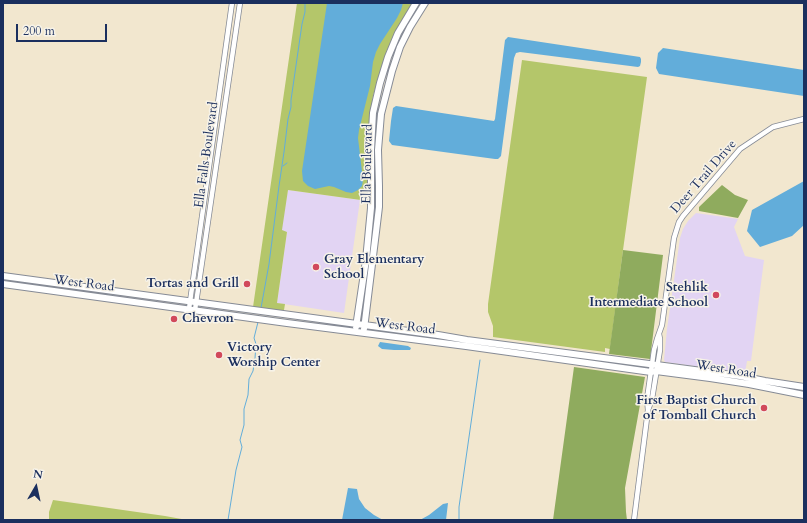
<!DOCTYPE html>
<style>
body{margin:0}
#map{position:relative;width:807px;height:523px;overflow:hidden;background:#f2e7cf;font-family:Cardo,serif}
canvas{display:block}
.frame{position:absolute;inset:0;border:4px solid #1b2f5e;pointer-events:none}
.north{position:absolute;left:16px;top:467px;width:40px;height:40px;-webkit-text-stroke:3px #f7f3e8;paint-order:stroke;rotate:9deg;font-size:11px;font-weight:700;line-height:16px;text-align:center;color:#1b2f5e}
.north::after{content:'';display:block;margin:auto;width:14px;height:18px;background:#1b2f5e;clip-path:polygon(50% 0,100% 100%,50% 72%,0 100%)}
.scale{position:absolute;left:16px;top:24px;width:91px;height:18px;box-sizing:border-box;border:2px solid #1b2f5e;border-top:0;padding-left:5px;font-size:12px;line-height:14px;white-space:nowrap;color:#1b2f5e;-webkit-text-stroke:3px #f7f3e8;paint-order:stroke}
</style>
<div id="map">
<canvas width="807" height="523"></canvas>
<div class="frame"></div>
<div class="north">N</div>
<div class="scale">200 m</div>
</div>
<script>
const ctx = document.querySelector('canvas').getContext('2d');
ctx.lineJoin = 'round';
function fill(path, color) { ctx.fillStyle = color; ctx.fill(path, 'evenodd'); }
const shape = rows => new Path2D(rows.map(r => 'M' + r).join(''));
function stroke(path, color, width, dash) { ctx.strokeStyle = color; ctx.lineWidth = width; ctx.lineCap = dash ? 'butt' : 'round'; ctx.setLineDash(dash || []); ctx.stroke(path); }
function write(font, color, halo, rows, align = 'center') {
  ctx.font = font + ' Cardo,serif'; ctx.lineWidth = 3; ctx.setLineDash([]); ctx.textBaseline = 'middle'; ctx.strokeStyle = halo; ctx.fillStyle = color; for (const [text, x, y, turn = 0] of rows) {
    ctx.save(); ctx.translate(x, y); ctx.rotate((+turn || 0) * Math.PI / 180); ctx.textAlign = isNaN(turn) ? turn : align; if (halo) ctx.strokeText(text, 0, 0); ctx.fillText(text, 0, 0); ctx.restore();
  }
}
fill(shape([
 [288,190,360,200,344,313,277,303,287,232,281,231],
 [696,213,738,219,734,227,745,256,764,260,751,361,747,361,745,373,665,362,664,360,667,329,680,238,683,229,688,221]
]), '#e2d4f3');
fill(shape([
 [297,3,412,3,394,34,386,53,378,78,373,96,370,119,367,145,368,201,288,190,282,230,287,232,277,303,285,304,284,310,283,311,253,307],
 [522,60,647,77,623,250,610,349,605,348,605,352,493,337,493,326,488,312,488,304],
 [53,500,165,516,187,520,49,520,49,512]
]), '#b4c66a');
fill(shape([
 [722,185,735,195,748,200,738,218,699,211,699,207],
 [623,250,663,255,650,359,609,354],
 [574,367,645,377,625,488,626,512,627,520,553,520]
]), '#8fab5e');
fill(shape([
 [327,3,403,3,401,10,397,18,380,44,376,52,373,62,370,86,359,130,358,138,363,180,362,186,358,190,352,193,346,192,334,187,329,186,315,189,308,186,303,181,302,171],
 [508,37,640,57,641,59,641,62,640,66,638,67,520,52,516,53,514,58,501,156,498,159,495,159,392,145,389,141,391,121,393,108,396,106,494,121,495,119,505,40],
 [663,48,804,70,804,96,659,74,656,68,658,53],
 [804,181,804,225,792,236,760,247,747,231,752,210],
 [380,342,408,346,411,348,410,350,394,350,382,349,378,346],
 [348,488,357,489,359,499,365,508,374,515,383,520,342,520],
 [448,503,446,520,420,520,429,515,443,504]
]), '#62adda');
stroke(shape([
 [283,166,287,163],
 [261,308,269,264,279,186,284,152,288,119,291,107,291,100,302,24,305,12,305,3],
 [228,520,236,470,242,447,240,440,244,425,244,409,248,395,249,379,253,371,255,358,256,344,254,338,258,322],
 [459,520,459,507,480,360]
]), '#62adda', 1);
const minor = shape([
 [189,309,232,3],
 [195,310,240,3],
 [648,410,647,399,654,350,657,339,662,325,674,238,679,222,683,216,740,149,773,127,804,119],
 [634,520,648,410,652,399,660,350,660,339,659,334]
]);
const major = shape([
 [3,276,438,335,467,340,740,376,765,381,804,387],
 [3,284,287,323,466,346,651,372,656,371,710,378,749,384,804,395],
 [356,327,366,260,371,208,371,150,373,113,380,83,388,57,398,33,416,3],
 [364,329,376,232,379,207,379,186,378,150,381,114,392,71,400,47,410,27,425,3]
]);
stroke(minor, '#868b96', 6);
stroke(major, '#868b96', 8);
stroke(minor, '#fff', 4.5);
stroke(major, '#fff', 6);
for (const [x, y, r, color] of [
 [316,267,4,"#d1495b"],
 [247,284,4,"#d1495b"],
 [716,295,4,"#d1495b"],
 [174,319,4,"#d1495b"],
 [219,355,4,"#d1495b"],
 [764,408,4,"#d1495b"]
]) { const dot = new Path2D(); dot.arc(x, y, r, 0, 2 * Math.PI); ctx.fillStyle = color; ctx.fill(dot); stroke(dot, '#f7f3e8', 1.5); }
write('13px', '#1b2f5e', '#f7f3e8', [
 ["Ella Falls Boulevard",207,155,-82],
 ["Ella Boulevard",368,164,-89],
 ["Deer Trail Drive",704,177,-49],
 ["West Road",84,284,7],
 ["West Road",405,327,7],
 ["West Road",726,370,9]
]);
write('bold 13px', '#1b2f5e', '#f7f3e8', [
 ["Gray Elementary",324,260],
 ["School",324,275],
 ["Tortas and Grill",239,284,"right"],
 ["Stehlik",708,288,"right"],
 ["Intermediate School",708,303,"right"],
 ["Chevron",182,319],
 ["Victory",227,348],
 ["Worship Center",227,363],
 ["First Baptist Church",756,401,"right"],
 ["of Tomball Church",756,416,"right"]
], 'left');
</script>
